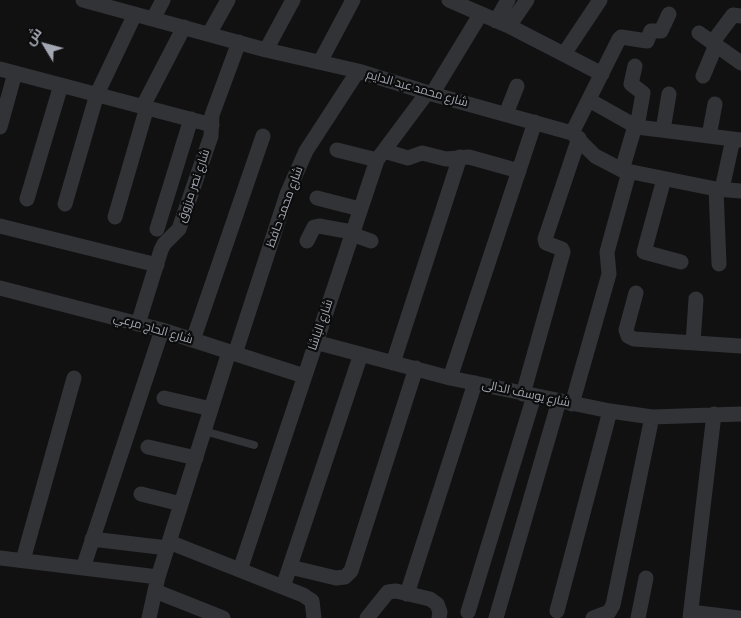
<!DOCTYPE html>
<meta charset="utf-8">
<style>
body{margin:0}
#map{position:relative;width:741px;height:618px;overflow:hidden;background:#111112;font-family:"Archivo Narrow",Cairo,sans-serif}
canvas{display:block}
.north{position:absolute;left:20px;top:20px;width:50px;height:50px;-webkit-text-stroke:4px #0c0c0d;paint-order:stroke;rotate:307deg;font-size:14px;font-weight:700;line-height:20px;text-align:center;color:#a3a7b2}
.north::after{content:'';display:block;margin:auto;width:18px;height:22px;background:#a3a7b2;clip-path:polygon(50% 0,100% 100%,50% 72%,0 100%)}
</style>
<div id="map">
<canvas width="741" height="618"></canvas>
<div class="north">ش</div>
</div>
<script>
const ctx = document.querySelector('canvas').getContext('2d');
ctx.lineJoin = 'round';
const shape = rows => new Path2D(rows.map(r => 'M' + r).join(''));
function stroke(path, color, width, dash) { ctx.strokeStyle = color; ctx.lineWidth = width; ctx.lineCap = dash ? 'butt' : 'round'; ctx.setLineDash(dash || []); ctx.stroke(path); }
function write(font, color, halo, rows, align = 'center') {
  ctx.font = font + ' "Archivo Narrow",Cairo,sans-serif'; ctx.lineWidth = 4.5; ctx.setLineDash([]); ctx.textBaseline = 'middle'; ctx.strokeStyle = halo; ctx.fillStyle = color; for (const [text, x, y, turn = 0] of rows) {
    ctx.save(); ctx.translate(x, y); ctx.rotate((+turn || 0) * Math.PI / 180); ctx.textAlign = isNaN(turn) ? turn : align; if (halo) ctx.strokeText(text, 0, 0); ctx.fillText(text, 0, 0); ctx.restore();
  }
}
stroke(shape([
 [204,431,254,445]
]), '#323337', 8);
stroke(shape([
 [83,0,266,50,358,71,432,94,572,133,595,156,622,170,716,189,741,191],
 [449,0,509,26,602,74],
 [153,19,163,0],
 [496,21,508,0],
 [509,26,527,0],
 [699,33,741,63],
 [209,34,228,0],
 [712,43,733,15,741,16],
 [266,50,293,0],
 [564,54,600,0],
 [320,62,353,0],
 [635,66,631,84,643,93,637,127],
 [0,69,212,125],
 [703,76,716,45],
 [432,94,480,15],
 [589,100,637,127,741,140],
 [143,106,184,27],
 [506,114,517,86],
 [0,127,15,73],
 [663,130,669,94],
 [572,133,619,39,621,37,647,41,651,31,661,31,669,14],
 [709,136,715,104],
 [337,150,377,160],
 [384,151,408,158,422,153,446,159,469,157,519,171],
 [622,170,635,126],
 [664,179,644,252,681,262],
 [716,189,719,264],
 [722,189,733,139],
 [317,198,360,209],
 [27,199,61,85],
 [65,204,97,94,135,14],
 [115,217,147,107],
 [0,226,157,265],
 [157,229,191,119],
 [351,234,371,241],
 [307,241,314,227,319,226,352,232],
 [0,288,162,330,304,376],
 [636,293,626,330,628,336,634,339,741,346],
 [138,324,161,250,164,244,179,229,211,136,212,115,239,42],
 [193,340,263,136],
 [315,342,450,378,610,411,652,417,741,414],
 [693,343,696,299],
 [235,354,287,194,306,151,358,71],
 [393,363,460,157],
 [450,378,535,122],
 [523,394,563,252,562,249,546,243,545,239,579,138],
 [164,398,211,409],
 [572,404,609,274,607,252,629,172],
 [148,447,196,458],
 [141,494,181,504],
 [92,539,167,548],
 [169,542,303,595,312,601,314,618],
 [0,558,158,577],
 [23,560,74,378],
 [290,567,336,578,345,577,351,571,416,368],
 [83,568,162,330],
 [240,570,377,160,427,93],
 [283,587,361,354],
 [155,591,223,618],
 [407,594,475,383],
 [557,611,610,411],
 [468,612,534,396],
 [691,612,739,618],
 [149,618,158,577,229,352],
 [367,618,388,592,396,591,430,599,437,604,440,612,439,618],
 [496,618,559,401],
 [593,618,609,612,613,605,652,417],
 [638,618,646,578],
 [690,618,714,414]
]), '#323337', 15);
write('12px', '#a3a7b2', '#0c0c0d', [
 ["شارع محمد عبد الدايم",417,89,16],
 ["شارع نصر مرزوق",194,186,-71],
 ["شارع محمد حافظ",285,207,-70],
 ["شارع الباشا",321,325,-71],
 ["شارع الحاج مرعي",153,329,16],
 ["شارع يوسف الدالى",526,394,12]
]);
</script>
